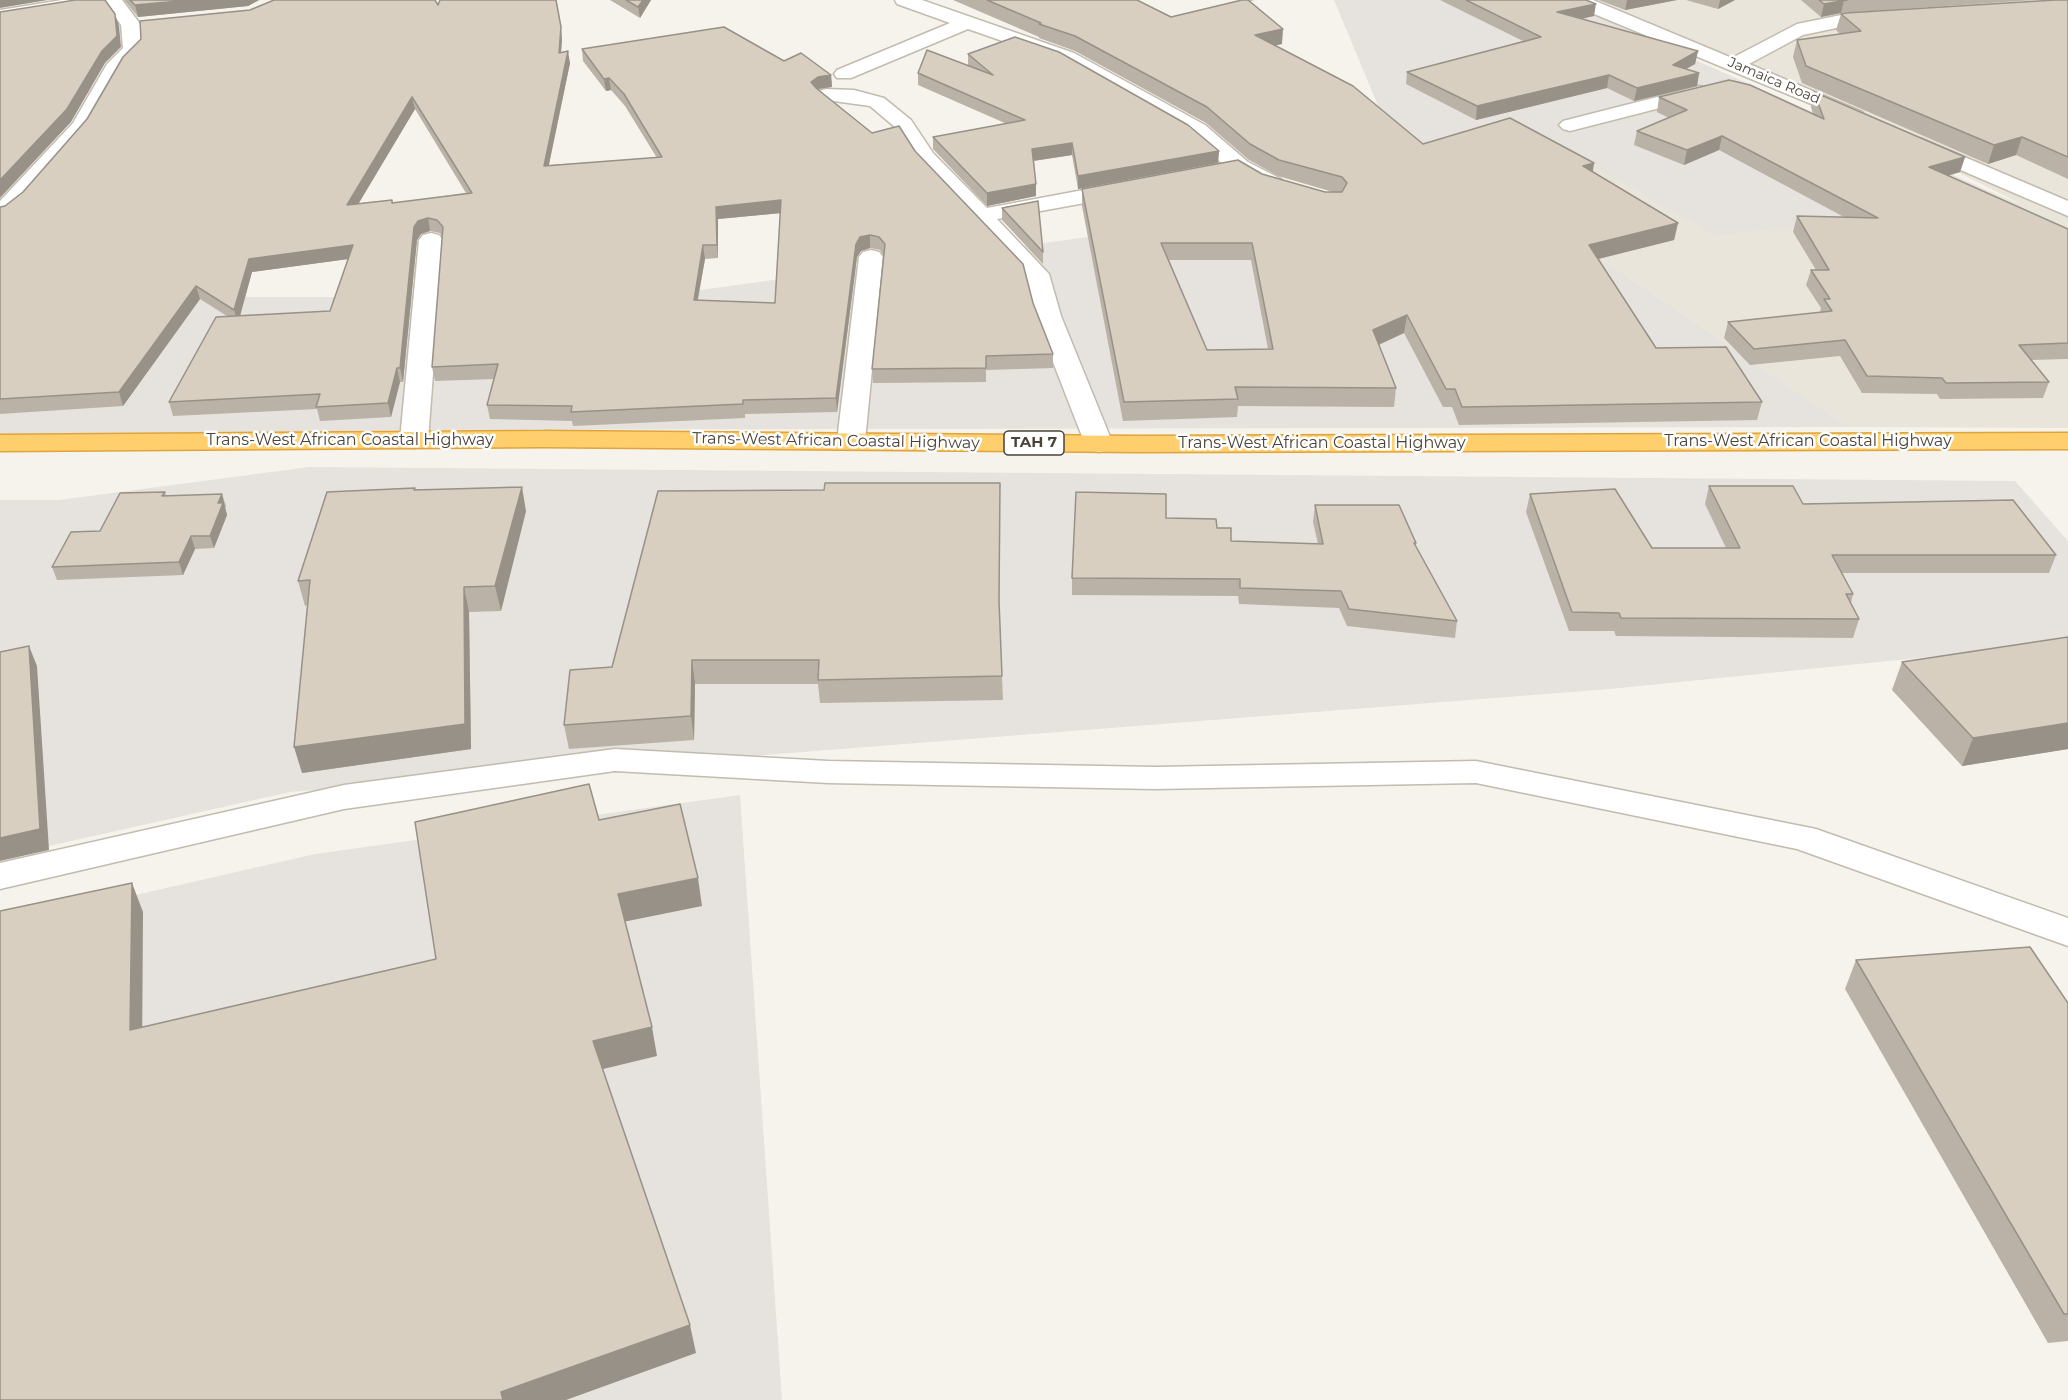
<!DOCTYPE html>
<style>
body{margin:0}
canvas{display:block;background:#f6f3ec}
</style>
<canvas width="2068" height="1400"></canvas>
<script>
const ctx = document.querySelector('canvas').getContext('2d');
ctx.lineJoin = 'round';
function fill(path, color) { ctx.fillStyle = color; ctx.fill(path, 'evenodd'); }
const shape = rows => new Path2D(rows.map(r => 'M' + r).join(''));
function stroke(path, color, width, dash) { ctx.strokeStyle = color; ctx.lineWidth = width; ctx.lineCap = dash ? 'butt' : 'round'; ctx.setLineDash(dash || []); ctx.stroke(path); }
function write(font, color, halo, rows, align = 'center') {
  ctx.font = font + ' Montserrat,sans-serif'; ctx.lineWidth = 5; ctx.setLineDash([]); ctx.textBaseline = 'middle'; ctx.strokeStyle = halo; ctx.fillStyle = color; for (const [text, x, y, turn = 0] of rows) {
    ctx.save(); ctx.translate(x, y); ctx.rotate((+turn || 0) * Math.PI / 180); ctx.textAlign = isNaN(turn) ? turn : align; if (halo) ctx.strokeText(text, 0, 0); ctx.fillText(text, 0, 0); ctx.restore();
  }
}
fill(shape([
 [1582,0,2068,0,2068,428,1849,427,1515,200,1545,139,1897,216,1989,191,2025,206,1721,54]
]), '#eae5da');
fill(shape([
 [1334,0,1561,0,1989,191,1897,216,1715,235,1545,139,1455,163,1384,120],
 [1515,200,1849,427,381,430,0,438,0,307,188,297,649,297,1095,236],
 [309,467,2015,481,2068,541,2068,643,1610,689,290,792,0,857,0,500,59,500],
 [740,795,782,1400,0,1400,0,926,315,854]
]), '#e6e2dd');
const minor = shape([
 [62,0,122,0,141,25,143,49,125,67,89,130,26,203,8,217,0,219,0,201,73,123,107,64,123,48,121,25,108,7,90,7,0,22,0,10,62,0],
 [895,0,922,0,1074,53,1205,125,1248,162,1281,179,1284,184,1281,189,1265,189,1232,172,1189,135,1060,61,968,29,851,78,837,78,834,74,837,70,950,23,897,4,895,0],
 [1568,0,1593,0,1732,58,1797,24,1841,15,1884,13,1893,19,1884,25,1841,27,1803,35,1749,64,1862,112,1865,116,1862,120,1855,122,1570,4,1568,0],
 [1700,86,1707,88,1710,92,1707,96,1570,131,1563,129,1559,125,1563,121,1700,86],
 [826,89,854,90,884,98,911,120,933,153,987,208,1126,182,1134,184,1137,189,1134,194,997,219,1049,274,1061,316,1113,444,1109,450,1099,452,1089,450,1085,444,1035,316,1025,276,917,162,896,128,870,106,819,99,816,95,819,91,826,89],
 [1922,139,2068,201,2068,216,1914,150,1911,145,1914,140,1922,139],
 [431,233,439,235,443,240,428,440,424,446,414,448,404,446,400,440,419,240,423,235,431,233],
 [871,250,879,252,883,257,865,441,861,447,851,449,841,447,837,441,859,257,863,252,871,250],
 [615,749,828,761,1155,767,1476,761,1816,829,2068,918,2068,946,1797,849,1476,783,1155,789,828,783,615,771,344,809,0,889,0,863,344,785,615,749]
]);
const highway = shape([
 [544,431,1138,436,2068,433,2068,449,1138,452,544,447,0,451,0,435,544,431]
]);
stroke(minor, '#c2bbae', 3);
stroke(highway, '#e0a43c', 3);
fill(minor, '#fff');
fill(highway, '#ffcf6e');
fill(shape([
 [124,0,259,0,248,6,138,17],
 [610,0,651,0,640,18],
 [953,0,1137,0,1171,17,1242,0,1255,0,1250,1,1282,44,1275,45,1423,144,1594,163,1593,172,1678,223,1674,240,1598,259,1656,348,1762,402,1757,420,1459,425,1452,407,1443,407,1404,333,1379,345,1396,388,1394,407,1238,406,1237,417,1123,421,1082,206,1082,189,1262,174,1325,192,1333,192,1278,176,1249,160,1206,123,1075,51,1039,38,1039,37],
 [1169,260,1251,260,1268,349,1207,350],
 [1440,0,1586,0,1594,16,1582,19,1698,51,1695,64,1686,69,1699,73,1697,86,1634,101,1607,88,1476,120,1406,84,1407,72,1523,41],
 [1599,0,1677,0,1625,10],
 [1686,0,1735,0,1718,9],
 [1801,0,2034,0,1841,13,1821,17],
 [2068,0,2068,179,2016,155,1988,164,1802,83,1793,57,1797,40,1840,34,1836,30,1841,14],
 [438,5,562,39,561,52,570,63,549,165,657,158,625,106,611,90,606,91,583,61,582,49,784,61,831,75,832,87,818,89,872,133,915,151,1033,303,1053,354,1053,368,986,370,986,382,873,383,872,369,883,255,880,250,870,248,861,251,857,257,837,412,745,414,745,418,573,426,572,421,490,419,487,405,494,379,435,381,432,367,442,236,440,233,430,231,421,234,417,240,403,382,400,382,391,417,320,421,317,409,173,416,169,402,227,316,200,299,123,406,0,414,0,207,5,206],
 [415,109,466,193,393,203,392,200,358,204],
 [781,213,775,303,698,300,705,259,718,258,718,219],
 [348,259,330,311,240,316,252,272],
 [968,54,1219,151,1218,163,1078,189,1072,155,1034,161,1036,184,1036,196,987,206,933,149,933,137,1007,124,918,85,918,73,968,66],
 [1814,92,1965,157,1960,172,1948,176,2068,229,2068,359,2031,360,2049,382,2043,398,1940,399,1937,394,1862,393,1840,356,1750,365,1724,338,1728,322,1820,312,1821,308,1806,285,1811,270,1816,270,1793,232,1797,216,1844,217,1719,150,1684,165,1634,145,1637,131,1669,118,1657,112,1659,97,1813,114,1811,107],
 [1002,208,1043,252,1043,264,1002,220],
 [1709,486,1803,504,2056,555,2049,573,1842,573,1853,594,1851,603,1859,619,1853,638,1616,636,1614,631,1569,631,1526,512,1530,494,1652,548,1726,548,1705,504],
 [415,488,415,490,526,511,501,611,469,612,471,749,302,773,307,605,305,606,298,581],
 [165,492,166,496,222,494,226,506,225,508,227,515,214,548,195,549,183,575,57,580,52,567],
 [1000,505,999,611,1003,700,820,703,818,684,695,684,694,740,569,749,564,725,612,667],
 [1315,505,1416,543,1416,546,1457,621,1455,638,1347,626,1339,608,1239,604,1238,596,1072,595,1072,578,1166,518,1217,528,1231,541,1318,544,1313,522],
 [2068,637,2068,749,1962,766,1892,690,1902,662],
 [1856,960,2068,1003,2068,1341,2048,1343,1845,989]
]), '#bab2a6');
fill(shape([
 [0,0,48,0,0,8],
 [190,0,259,0,248,6,138,17,135,5],
 [643,0,651,0,640,18,638,7],
 [1627,0,1677,0,1625,10],
 [1720,0,1735,0,1718,9],
 [1844,0,1841,13,1821,17,1824,4],
 [1596,4,1594,16,1555,24,1557,12],
 [115,14,119,26,121,47,105,63,71,122,0,198,0,180],
 [561,27,562,39,560,64,559,53],
 [1283,29,1282,44,1254,50,1255,35],
 [568,51,570,63,546,178,544,166],
 [1698,51,1695,64,1670,78,1673,65],
 [1699,73,1697,86,1634,101,1637,88],
 [831,75,832,87,818,89,812,94,811,82,818,77],
 [1609,75,1607,88,1476,120,1477,106],
 [609,78,611,90,606,91,604,79],
 [412,97,415,109,350,218,347,205],
 [1722,136,1719,150,1684,165,1687,150],
 [2022,137,2016,155,1988,164,1994,145],
 [1072,143,1072,155,1032,161,1032,149],
 [1219,151,1218,163,1078,189,1078,176],
 [1965,157,1960,172,1925,182,1929,167],
 [1594,163,1591,180,1583,166],
 [1036,184,1036,196,987,206,987,193],
 [781,200,782,213,718,219,718,258,717,245,716,207],
 [428,218,430,231,421,234,417,240,403,382,400,368,414,227,418,221],
 [1678,223,1674,240,1586,262,1589,245],
 [870,235,870,248,861,251,857,257,837,412,836,398,856,244,860,237],
 [353,245,356,258,252,272,238,323,234,310,249,259],
 [703,245,705,259,695,313,694,300],
 [196,286,200,299,123,406,119,392],
 [1407,315,1404,333,1371,348,1373,330],
 [397,368,400,382,391,417,388,403],
 [522,487,526,511,501,611,495,586],
 [222,494,227,515,214,548,210,536,218,503],
 [191,536,195,549,183,575,179,562],
 [464,587,469,612,471,749,302,773,294,747],
 [29,646,37,666,49,850,0,861,0,838],
 [692,660,695,684,694,740,691,716],
 [2068,723,2068,749,1962,766,1973,738],
 [698,878,702,906,623,922,618,894],
 [132,883,143,912,142,1059,130,1030],
 [652,1027,657,1056,599,1070,593,1041],
 [690,1325,696,1353,566,1400,503,1400,501,1392]
]), '#979187');
const building = shape([
 [75,0,105,0,115,14,117,36,102,51,67,109,0,180,0,12,75,0],
 [130,0,190,0,135,5,130,0],
 [274,0,435,0,438,5,440,0,556,0,561,27,559,53,568,51,544,166,662,157,624,94,609,78,604,79,582,49,724,27,784,61,801,53,831,75,818,77,811,82,816,88,872,133,899,126,915,151,1023,264,1033,303,1053,354,986,356,986,368,872,369,885,244,879,237,870,235,860,237,856,244,836,398,743,400,743,404,571,412,572,406,487,405,498,364,432,367,443,227,437,220,428,218,418,221,414,227,400,368,397,368,388,403,316,407,320,394,169,402,216,317,330,311,353,245,249,259,234,310,196,286,119,392,0,399,0,207,5,206,23,192,87,119,123,57,141,39,140,21,250,10,274,0],
 [412,97,472,193,392,203,392,200,347,205,412,97],
 [781,200,775,303,694,300,703,245,717,245,716,207,781,200],
 [626,0,643,0,638,7,626,0],
 [987,0,1137,0,1171,17,1242,0,1248,0,1283,29,1255,35,1353,86,1423,144,1510,118,1594,163,1583,166,1678,223,1589,245,1656,348,1726,347,1762,402,1462,407,1455,389,1446,389,1407,315,1373,330,1396,388,1235,387,1238,399,1124,402,1082,189,1238,160,1262,174,1325,192,1342,192,1347,183,1342,177,1279,160,1250,144,1207,107,1075,36,1039,24,1041,23,987,0],
 [1161,243,1252,243,1273,349,1207,350,1161,243],
 [1466,0,1586,0,1596,4,1557,12,1698,51,1673,65,1699,73,1637,88,1609,75,1477,106,1407,72,1541,37,1466,0],
 [1819,0,1847,0,1824,4,1819,0],
 [2055,0,2068,0,2068,157,2022,137,1994,145,1806,66,1797,40,1861,31,1841,14,1846,13,2055,0],
 [1015,37,1059,52,1188,125,1219,151,1078,176,1072,143,1032,149,1036,184,987,193,933,137,1025,120,918,73,927,50,993,75,968,54,1015,37],
 [1729,80,1750,85,1824,119,1814,92,1965,157,1929,167,2068,229,2068,343,2019,345,2049,382,1946,383,1942,378,1867,376,1845,340,1754,349,1728,322,1832,311,1824,299,1830,299,1811,270,1829,270,1797,216,1878,218,1722,136,1687,150,1637,131,1687,110,1659,97,1729,80],
 [1038,201,1043,252,1002,208,1038,201],
 [825,483,1000,483,999,601,1002,676,818,680,819,660,692,660,691,716,564,725,570,670,612,667,658,491,824,490,825,483],
 [1709,486,1793,486,1803,504,2013,500,2056,555,1832,555,1853,594,1846,594,1859,619,1621,618,1619,613,1572,612,1530,494,1615,489,1652,548,1740,548,1709,486],
 [522,487,495,586,464,587,465,724,294,747,310,580,298,581,327,492,415,488,414,490,522,487],
 [165,492,162,496,222,494,218,503,223,503,210,536,191,536,179,562,52,567,71,532,100,531,120,493,165,492],
 [1076,492,1166,494,1166,518,1216,519,1217,528,1231,528,1231,541,1323,544,1315,505,1399,505,1416,543,1414,543,1457,621,1349,609,1341,591,1240,588,1240,579,1072,578,1076,492],
 [2068,637,2068,723,1973,738,1902,662,2068,637],
 [29,646,40,829,0,838,0,652,29,646],
 [589,784,599,820,680,804,698,878,618,894,652,1027,593,1041,690,1325,501,1392,503,1400,0,1400,0,911,132,883,130,1030,436,959,415,822,589,784],
 [2030,947,2068,1003,2068,1314,2064,1314,1856,960,2030,947]
]);
fill(building, '#d8cfc1');
stroke(building, '#979187', 1.5);
write('14px', '#4b4439', '#fff', [
 ["Jamaica Road",1774,81,23]
]);
for (const [x, y, w] of [
 [1034,443,60]
]) { const box = new Path2D(); box.roundRect(x - w / 2, y - 12, w, 24, 4.5); ctx.fillStyle = '#fff'; ctx.fill(box); stroke(box, '#4b4439', 1.5); }
write('bold 15px', '#4b4439', null, [
 ["TAH 7",1034,443]
]);
write('16px', '#4b4439', '#fff', [
 ["Trans-West African Coastal Highway",350,440],
 ["Trans-West African Coastal Highway",836,441,1],
 ["Trans-West African Coastal Highway",1808,441],
 ["Trans-West African Coastal Highway",1322,443]
]);
</script>
